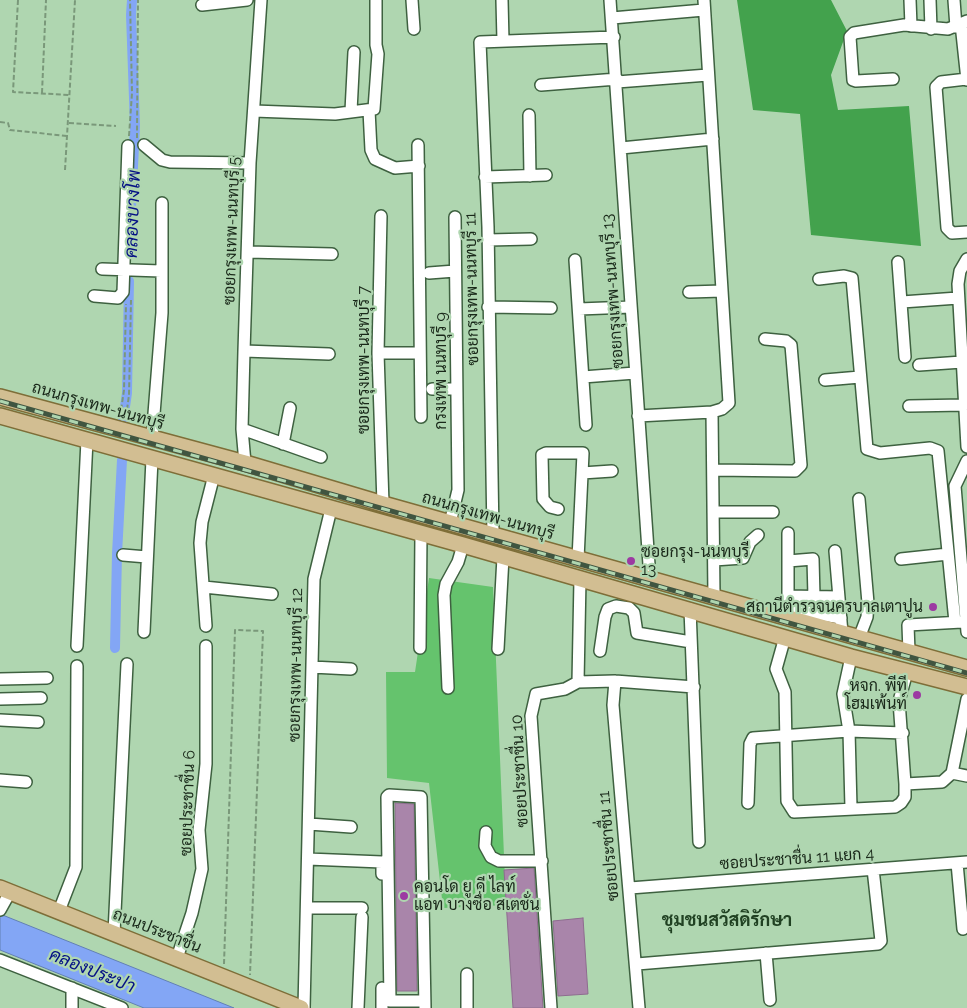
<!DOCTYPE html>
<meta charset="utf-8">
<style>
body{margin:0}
canvas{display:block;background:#afd6b0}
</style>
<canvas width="967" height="1008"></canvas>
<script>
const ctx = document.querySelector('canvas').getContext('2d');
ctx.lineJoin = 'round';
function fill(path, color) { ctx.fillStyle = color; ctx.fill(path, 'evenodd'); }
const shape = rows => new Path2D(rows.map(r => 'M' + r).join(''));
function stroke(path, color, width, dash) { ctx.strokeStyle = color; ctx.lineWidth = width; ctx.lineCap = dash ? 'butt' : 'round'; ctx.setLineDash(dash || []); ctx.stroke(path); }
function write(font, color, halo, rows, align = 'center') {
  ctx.font = font + ' Raleway,Sarabun,sans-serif'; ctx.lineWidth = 4.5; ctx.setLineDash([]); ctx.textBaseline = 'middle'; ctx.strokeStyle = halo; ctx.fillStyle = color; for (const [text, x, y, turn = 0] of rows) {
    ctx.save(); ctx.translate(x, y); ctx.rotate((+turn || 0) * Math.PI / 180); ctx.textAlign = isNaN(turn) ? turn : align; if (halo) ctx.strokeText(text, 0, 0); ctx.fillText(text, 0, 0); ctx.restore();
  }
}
fill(shape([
 [429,578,493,587,506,905,443,908,429,783,387,778,386,672,415,672]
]), '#65c36d');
fill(shape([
 [737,0,831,0,847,31,831,75,838,110,909,106,921,246,811,235,800,114,753,110]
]), '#43a24d');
const water = shape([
 [0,914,234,1008,144,1008,0,950,0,914]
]);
fill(water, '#83a6f5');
stroke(water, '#6380b3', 1);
stroke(shape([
 [131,207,135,126,131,15,132,0],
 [122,427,127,393,129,281],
 [115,648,117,554,122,460]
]), '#83a6f5', 10);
const building = shape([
 [395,803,414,804,417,991,397,991,395,803],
 [534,868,543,1008,513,1008,504,870,534,868],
 [583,918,588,994,558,996,553,921,583,918]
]);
fill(building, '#a985aa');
stroke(building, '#8e6c8f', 1);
const minor = shape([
 [412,0,414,29],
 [502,0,503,41],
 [610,0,650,579],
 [910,0,911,26],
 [930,0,931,29],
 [954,0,956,27],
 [202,5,247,0],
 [612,18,704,10],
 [961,24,967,80],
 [893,79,856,81,853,80,850,37,854,33,904,25,948,29,967,21],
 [967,79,941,82,936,87,947,228,952,233,967,232],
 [617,82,708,75],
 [541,85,617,79],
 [369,110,371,150,375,159,395,168,419,166],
 [254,111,335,114,374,109,378,54,376,45,376,0],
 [351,111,354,52],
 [529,115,530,176],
 [144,145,162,160,170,162,250,163],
 [418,145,421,417],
 [621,148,713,139],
 [485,177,546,175],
 [381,216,378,353,383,504],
 [488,240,531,239],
 [248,252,332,254],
 [967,259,960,271,958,284,967,447],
 [575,260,586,425],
 [898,262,905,357],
 [102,269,161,271],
 [429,273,455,271],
 [819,279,844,276,852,278,867,449,880,453,930,448,938,451,955,622],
 [689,292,722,291],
 [94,296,118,298,123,292,128,146],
 [902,302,958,298],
 [488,307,551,308],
 [579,309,631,307],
 [244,351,329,354],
 [378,353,420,353],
 [919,365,962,362],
 [583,377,635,373],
 [825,380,860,377],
 [432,389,456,389],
 [909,406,964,405],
 [712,412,714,597],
 [638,416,712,412,722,409,729,403,704,0],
 [242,429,321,457],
 [152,439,162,313,162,203],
 [283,444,290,408],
 [967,461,955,486,967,632],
 [245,463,242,429,244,351,250,163,261,0],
 [713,470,795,471,801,465,791,345,786,341,765,339],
 [582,473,612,471],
 [859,499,868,603,867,617,859,638],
 [558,509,550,507,543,499,542,455,546,453,583,453,578,559],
 [713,512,773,512],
 [450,523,458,490,455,217],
 [788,533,788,618],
 [493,535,488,227,480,42,614,37],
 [835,551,842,633],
 [123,555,147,557],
 [901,559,948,554],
 [714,560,743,558,750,542,758,535],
 [788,561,813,559,814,597],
 [204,587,272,594],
 [788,596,839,597],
 [690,609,699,842],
 [788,609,841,618],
 [206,626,200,543,202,522,214,475],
 [144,632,152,459],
 [785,637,776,669,785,692,787,801,794,812,895,807,901,803,905,797,905,784,899,701,907,672],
 [77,646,87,440],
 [420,648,421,533],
 [498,649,503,557],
 [600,651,605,617,608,609,616,606,629,608,634,613,637,633,691,642],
 [909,652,908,625,962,622],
 [312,667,351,669],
 [0,679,47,678],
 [615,681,613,705,639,1008],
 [578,682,580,579],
 [448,688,444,595,446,584,458,562,463,545],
 [0,699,41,698],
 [0,720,38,722],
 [952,773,967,776],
 [0,780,26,782],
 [905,784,942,782,952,773,967,699],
 [748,803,750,744,753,738,849,731,903,733],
 [851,808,849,731,843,694,851,657],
 [309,824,351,827],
 [486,832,485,846,491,857,499,861,542,861],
 [308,859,382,862,382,874],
 [957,863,963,929],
 [630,888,967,862],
 [307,908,362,908],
 [0,910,10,892],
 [59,911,76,867,77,666],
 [114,933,127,664],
 [766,953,770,1000],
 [177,958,192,913,202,869,199,830,206,764,206,646],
 [0,960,122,1008],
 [637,964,878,944,881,941,873,869],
 [467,974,467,1008],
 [382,988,382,1008],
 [424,1001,390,1001,387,797,389,795,421,797,425,1008],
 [72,1008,72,988],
 [304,1008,314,579,331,509],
 [358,1008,362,917],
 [551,1008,531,716,536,694,565,689,578,682,615,681,694,687]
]);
const major = shape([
 [0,397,245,463,383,504,967,668],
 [0,416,463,545,851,657,967,687],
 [0,888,301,1008]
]);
stroke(minor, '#3e6140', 14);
stroke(major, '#7e6e38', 18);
stroke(shape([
 [18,0,13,92,70,95],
 [42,93,46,0],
 [0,122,8,123,10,130,67,136],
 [69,123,116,126],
 [129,136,132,93,130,0],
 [137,138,138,0],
 [65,170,75,0],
 [120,417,124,390,126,304],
 [126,417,129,395,131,300],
 [224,964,235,630,263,631,250,975]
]), '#7a987a', 2, [5, 2.5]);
stroke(minor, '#fff', 11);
stroke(major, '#d2be92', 15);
const rail = shape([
 [0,401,967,673]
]);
stroke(rail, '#405540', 5);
stroke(rail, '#afd6b0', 3, [9]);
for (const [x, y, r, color] of [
 [631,561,5,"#9c3aa2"],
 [933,607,5,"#9c3aa2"],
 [917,695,5,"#9c3aa2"],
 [404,896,5,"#9c3aa2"]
]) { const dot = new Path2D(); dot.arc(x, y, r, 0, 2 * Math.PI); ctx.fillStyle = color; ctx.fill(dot); stroke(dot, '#afd6b0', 2); }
write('16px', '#192819', '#afd6b0', [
 ["ซอยกรุงเทพ-นนทบุรี 5",232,231,-88],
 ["ซอยกรุงเทพ-นนทบุรี 11",472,289,-91],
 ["ซอยกรุงเทพ-นนทบุรี 13",613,291,-94],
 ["ซอยกรุงเทพ-นนทบุรี 7",364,360,-90],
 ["กรงเทพ นนทบุรี 9",441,371,-90],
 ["ถนนกรุงเทพ-นนทบุรี",98,406,16],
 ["ถนนกรุงเทพ-นนทบุรี",488,516,16],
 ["ซอยกรุงเทพ-นนทบุรี 12",296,665,-89],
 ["ซอยประชาชื่น 10",520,771,-93],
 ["ซอยประชาชื่น 6",188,803,-88],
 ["ซอยประชาชื่น 11",609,846,-95],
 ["ซอยประชาชื่น 11 แยก 4",797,859,-4],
 ["ถนนประชาชื่น",157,931,22]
]);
write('16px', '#192819', '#afd6b0', [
 ["ซอยกรุง-นนทบุรี",641,552],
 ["13",641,570],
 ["สถานีตำรวจนครบาลเตาปูน",923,607,"right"],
 ["หจก. พีที",907,686,"right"],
 ["โฮมเพ้นท์",907,704,"right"],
 ["คอนโด ยู ดี ไลท์",414,887],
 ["แอท บางซื่อ สเตชั่น",414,905]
], 'left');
write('italic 18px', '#051185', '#afd6b0', [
 ["คลองบางโพ",133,214,-88],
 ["คลองประปา",92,971,22]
]);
write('bold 18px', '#204122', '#afd6b0', [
 ["ชุมชนสวัสดิรักษา",727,921]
]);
</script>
